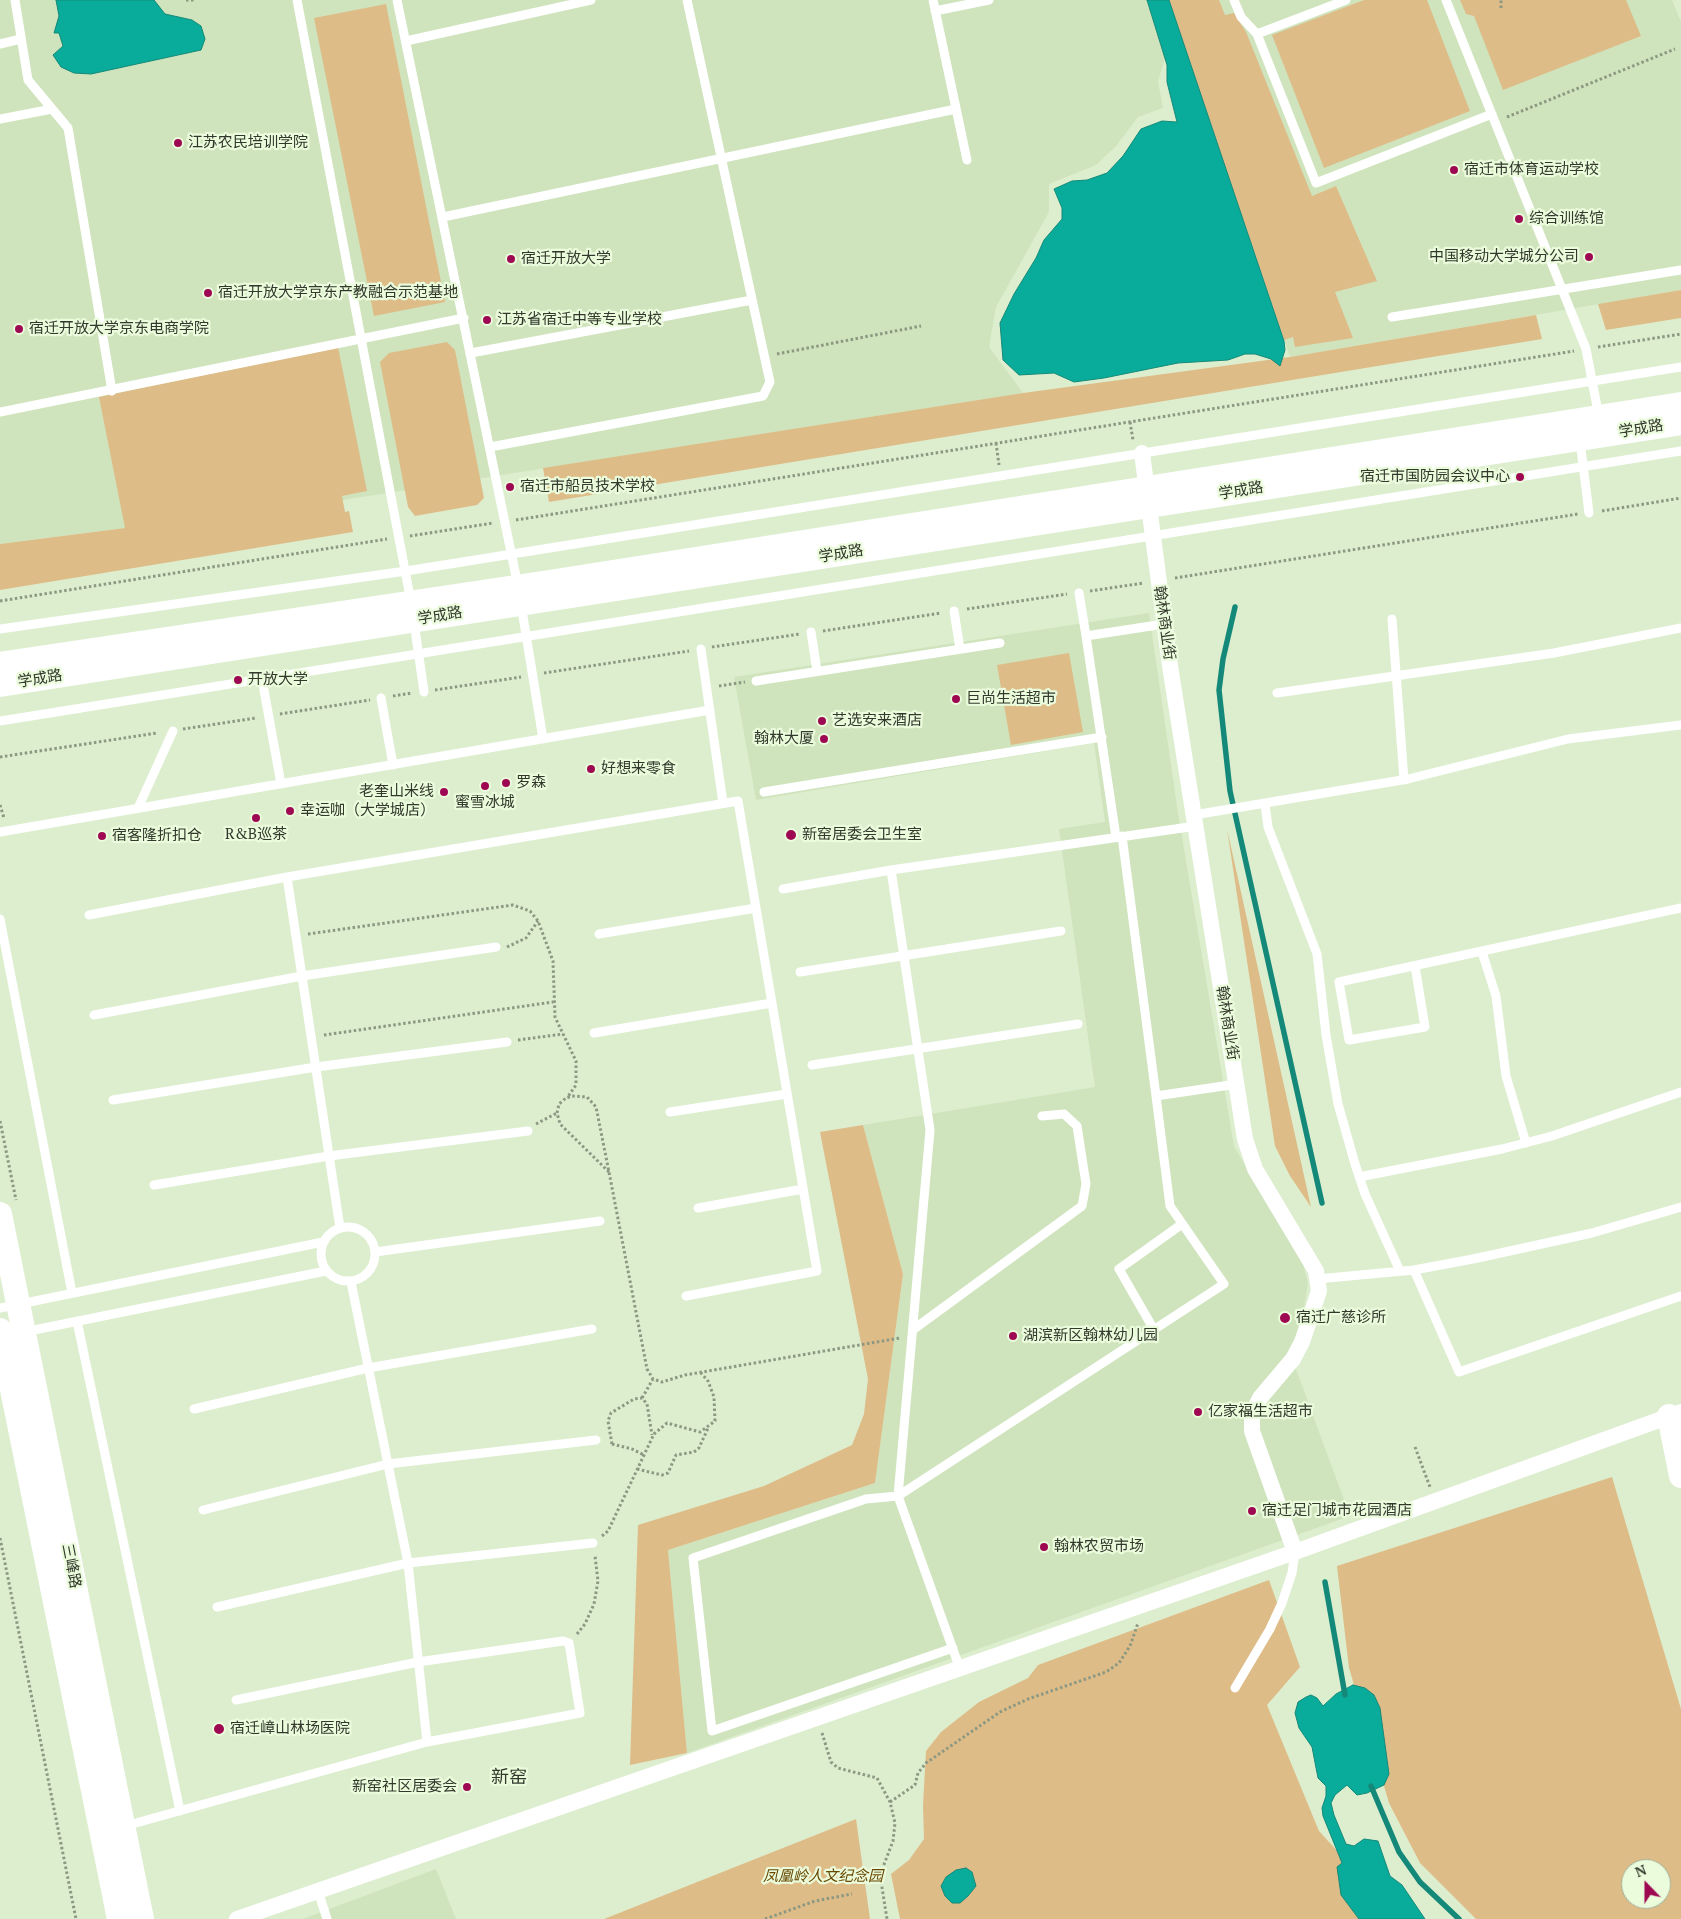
<!DOCTYPE html>
<meta charset="utf-8">
<style>
body{margin:0}
#map{position:relative;width:1681px;height:1919px;overflow:hidden;background:#ddeecf;font-family:"PT Serif",serif}
canvas{display:block}
.north{position:absolute;left:1621px;top:1859px;width:50px;height:50px;box-sizing:border-box;background:#ebfcdc;border:1px solid #a1ae96;border-radius:50%;rotate:338deg;font-size:14px;font-weight:700;line-height:20px;text-align:center;color:#32382c}
.north::after{content:'';display:block;margin:auto;width:18px;height:22px;background:#9e0852;clip-path:polygon(50% 0,100% 100%,50% 72%,0 100%)}
</style>
<div id="map">
<canvas width="1681" height="1919"></canvas>
<div class="north">N</div>
</div>
<script>
const ctx = document.querySelector('canvas').getContext('2d');
ctx.lineJoin = 'round';
function fill(path, color) { ctx.fillStyle = color; ctx.fill(path, 'evenodd'); }
const shape = rows => new Path2D(rows.map(r => 'M' + r).join(''));
function stroke(path, color, width, dash) { ctx.strokeStyle = color; ctx.lineWidth = width; ctx.lineCap = dash ? 'butt' : 'round'; ctx.setLineDash(dash || []); ctx.stroke(path); }
function write(font, color, halo, rows, align = 'center') {
  ctx.font = font + ' "PT Serif","Noto Sans SC",serif'; ctx.lineWidth = 4.5; ctx.setLineDash([]); ctx.textBaseline = 'middle'; ctx.strokeStyle = halo; ctx.fillStyle = color; for (const [text, x, y, turn = 0] of rows) {
    ctx.save(); ctx.translate(x, y); ctx.rotate((+turn || 0) * Math.PI / 180); ctx.textAlign = isNaN(turn) ? turn : align; if (halo) ctx.strokeText(text, 0, 0); ctx.fillText(text, 0, 0); ctx.restore();
  }
}
fill(shape([
 [0,0,1147,0,1165,58,1158,81,1163,108,1138,117,1116,146,1096,165,1049,184,1049,212,996,307,989,347,1023,393,343,500,0,544],
 [1170,0,1672,0,1681,22,1681,290,1290,357],
 [1149,613,1178,813,1234,1146,1303,1264,1308,1283,1302,1322,1290,1353,1350,1516,687,1753,668,1550,875,1483,903,1274,863,1125,1095,1087,1059,829,1105,822,1094,743,756,800,734,677],
 [436,1869,456,1919,303,1919]
]), '#cfe4bd');
fill(shape([
 [1169,0,1219,0,1225,15,1234,13,1246,32,1312,196,1336,186,1377,281,1335,292,1353,338,1295,347,1293,337,1284,340],
 [1364,0,1427,0,1470,111,1324,168,1272,35],
 [1460,0,1626,0,1641,36,1503,90,1474,16,1466,14],
 [386,4,445,302,374,316,314,18],
 [1681,290,1681,318,1606,330,1598,304],
 [1536,315,1542,339,549,502,543,468,1023,393,1290,357],
 [447,342,455,350,484,498,477,505,415,516,408,507,380,362,389,353],
 [338,347,367,491,342,496,345,512,349,511,353,532,0,590,0,544,125,528,99,397],
 [1069,653,1083,732,1011,745,997,665],
 [1227,829,1311,1207,1290,1176,1275,1146],
 [863,1125,903,1274,875,1483,668,1550,687,1753,630,1765,638,1525,764,1486,852,1445,864,1414,868,1379,820,1132],
 [1612,1477,1681,1709,1681,1919,1476,1919,1420,1863,1389,1803,1349,1668,1337,1566],
 [1631,1869,1661,1869,1661,1899,1631,1899],
 [1269,1580,1300,1667,1267,1705,1319,1831,1399,1919,900,1919,891,1874,909,1860,924,1839,923,1805,926,1751,941,1732,979,1702,1028,1678,1038,1665],
 [856,1819,870,1919,604,1919]
]), '#debc88');
const water = shape([
 [56,0,154,0,165,14,192,20,201,26,205,39,201,50,91,74,74,73,61,67,53,55,63,46,59,33,54,33,59,16,56,0],
 [1147,0,1169,0,1284,341,1285,350,1280,366,1271,359,1255,354,1245,354,1228,360,1178,363,1104,378,1074,382,1054,373,1019,375,1003,360,1000,323,1014,294,1036,258,1044,240,1062,219,1062,208,1054,189,1072,181,1087,180,1107,173,1123,156,1141,129,1162,121,1177,122,1167,82,1167,65,1147,0],
 [1353,1685,1365,1688,1374,1695,1380,1708,1389,1774,1384,1785,1367,1793,1357,1795,1347,1785,1335,1795,1331,1803,1334,1815,1346,1844,1354,1846,1364,1839,1378,1841,1390,1876,1402,1885,1425,1919,1359,1919,1341,1895,1337,1867,1342,1863,1323,1816,1322,1808,1326,1796,1326,1786,1318,1778,1312,1747,1299,1728,1295,1713,1298,1702,1306,1697,1311,1695,1317,1698,1323,1706,1336,1694,1353,1685],
 [966,1868,972,1872,976,1886,968,1896,960,1903,952,1903,945,1896,941,1886,946,1877,956,1870,966,1868]
]);
fill(water, '#09ac9a');
stroke(water, '#158979', 1);
stroke(shape([
 [1235,607,1223,659,1219,690,1230,791,1322,1203],
 [1325,1582,1345,1695],
 [1371,1786,1399,1852,1420,1882,1459,1919]
]), '#158979', 5.5);
stroke(shape([
 [186,0,194,0],
 [1501,8,1501,0],
 [1507,117,1675,49],
 [1598,347,1681,334],
 [777,354,921,326],
 [1130,422,1133,440],
 [996,443,999,465],
 [1602,511,1681,498],
 [516,520,1574,351],
 [410,536,493,523],
 [1175,578,1578,514],
 [1090,591,1144,583],
 [0,601,387,539],
 [967,609,1067,594],
 [823,631,941,613],
 [712,647,800,634],
 [544,673,689,651],
 [719,686,745,682],
 [435,690,521,677],
 [393,696,412,693],
 [280,714,370,700],
 [183,729,256,718],
 [0,757,157,733],
 [0,805,4,818],
 [308,934,513,905,530,911,538,921,553,961,555,1017,576,1061,576,1085,567,1098],
 [507,947,526,938,538,921],
 [324,1035,553,1002],
 [518,1040,563,1034],
 [0,1121,16,1200],
 [536,1124,557,1113],
 [609,1172,560,1124,557,1113,559,1104,566,1098,572,1096,587,1097,596,1107,609,1172,647,1369,653,1379,662,1382,685,1375,900,1338],
 [642,1398,653,1379],
 [612,1444,608,1421,611,1413,634,1399,642,1398,647,1404,652,1435],
 [612,1444,632,1449,644,1455],
 [1415,1447,1430,1487],
 [637,1469,662,1475,668,1473,676,1455,694,1452,699,1448,708,1428],
 [602,1536,608,1531,654,1434,667,1423,700,1432,715,1421,714,1397,708,1381,701,1373],
 [0,1538,76,1919],
 [577,1634,585,1624,594,1604,598,1581,595,1556],
 [822,1733,831,1762,838,1768,877,1778,890,1802,895,1823,893,1841,880,1875,887,1919],
 [890,1802,915,1785,918,1773,926,1763,1000,1712,1028,1699,1106,1672,1119,1663,1130,1646,1138,1623],
 [765,1919,815,1901,852,1894]
]), '#8c9882', 3, [2.5, 2.5]);
stroke(shape([
 [15,0,28,80,68,128,112,391],
 [297,0,411,602],
 [397,0,518,586],
 [933,0,967,160],
 [1234,0,1241,17,1257,34,1316,183,1492,114],
 [1446,0,1586,349,1599,417],
 [935,11,989,0],
 [1257,34,1346,0],
 [406,41,591,0],
 [0,44,21,39],
 [0,119,52,109],
 [443,217,956,109],
 [1392,317,1681,270],
 [471,353,752,300],
 [0,412,464,318],
 [1580,441,1589,513],
 [490,447,763,396,770,382,687,0],
 [1079,593,1086,636],
 [521,604,543,739],
 [954,611,960,649],
 [1392,619,1404,780],
 [414,622,424,692],
 [0,629,406,571,1681,367],
 [811,632,817,671],
 [701,649,723,803],
 [262,679,281,784],
 [756,681,1000,643],
 [1277,693,1554,653,1681,628],
 [381,698,393,765],
 [0,721,1681,451],
 [764,792,1102,737],
 [1265,804,1268,827,1317,954,1326,1035,1338,1104,1355,1164,1365,1194,1400,1271],
 [138,808,173,731],
 [1194,815,1408,779,1568,739,1681,725],
 [0,832,710,710],
 [1122,836,1156,1096],
 [1116,837,1086,636,1164,624],
 [891,870,930,1130,898,1496,960,1669],
 [783,889,891,870,1196,826],
 [89,915,287,877],
 [0,919,72,1293],
 [599,934,756,908],
 [1482,952,1496,996,1506,1076,1526,1143],
 [1415,966,1425,1027,1349,1040,1339,982,1681,908],
 [800,972,1061,931],
 [94,1015,302,976,496,947],
 [594,1033,772,1003],
 [812,1065,1078,1024],
 [113,1100,316,1067,507,1042],
 [670,1112,787,1094],
 [1359,1177,1502,1149,1552,1136,1681,1092],
 [154,1185,329,1156,528,1131],
 [698,1208,803,1189],
 '321 1254a27 27 0 1 1 54 0a27 27 0 1 1-54 0Z',
 [340,1228,287,877,738,801,817,1271,686,1296],
 [375,1252,600,1221],
 [1414,1270,1459,1372,1681,1296],
 [1317,1279,1414,1270,1473,1259,1592,1233,1681,1207],
 [0,1308,323,1242],
 [77,1321,180,1811],
 [1153,1328,1119,1269,1182,1224],
 [914,1329,1082,1206,1086,1184,1077,1126,1064,1114,1042,1116],
 [24,1332,326,1271],
 [194,1409,368,1368,592,1329],
 [203,1510,388,1464,596,1440],
 [217,1607,408,1563,593,1543],
 [953,1648,712,1731,693,1558,866,1499,898,1496,1224,1284,1170,1206,1156,1096,1237,1084],
 [1235,1688,1270,1629,1282,1603,1292,1573,1295,1552],
 [236,1700,418,1662,563,1641,569,1643,580,1713,427,1742],
 [125,1826,427,1742,408,1563,351,1282],
 [318,1891,327,1919]
]), '#fff', 9);
stroke(shape([
 [1142,453,1170,666,1245,1139,1255,1169,1316,1271,1319,1291,1302,1342,1293,1359,1260,1398,1252,1414,1252,1431,1295,1552],
 [237,1919,1295,1552,1681,1412]
]), '#fff', 16);
stroke(shape([
 [0,664,549,582,1681,404],
 [0,685,1681,423],
 [0,1214,142,1919],
 [0,1330,119,1919],
 [1669,1416,1681,1476]
]), '#fff', 24);
for (const [x, y, r, color] of [
 [178,143,5,"#9e0852"],
 [1454,170,5,"#9e0852"],
 [1519,219,5,"#9e0852"],
 [1589,257,5,"#9e0852"],
 [511,259,5,"#9e0852"],
 [208,293,5,"#9e0852"],
 [487,320,5,"#9e0852"],
 [19,329,5,"#9e0852"],
 [1520,477,5,"#9e0852"],
 [510,487,5,"#9e0852"],
 [238,680,5,"#9e0852"],
 [956,699,5,"#9e0852"],
 [822,721,5,"#9e0852"],
 [824,739,5,"#9e0852"],
 [591,769,5,"#9e0852"],
 [506,783,5,"#9e0852"],
 [485,786,5,"#9e0852"],
 [444,792,5,"#9e0852"],
 [290,811,5,"#9e0852"],
 [256,818,5,"#9e0852"],
 [791,835,6,"#9e0852"],
 [102,836,5,"#9e0852"],
 [1285,1318,6,"#9e0852"],
 [1013,1336,5,"#9e0852"],
 [1198,1412,5,"#9e0852"],
 [1252,1511,5,"#9e0852"],
 [1044,1547,5,"#9e0852"],
 [219,1729,6,"#9e0852"],
 [467,1787,5,"#9e0852"]
]) { const dot = new Path2D(); dot.arc(x, y, r, 0, 2 * Math.PI); ctx.fillStyle = color; ctx.fill(dot); stroke(dot, '#ebfcdc', 2); }
write('15px', '#32382c', '#ebfcdc', [
 ["江苏农民培训学院",188,143],
 ["宿迁市体育运动学校",1464,170],
 ["综合训练馆",1529,219],
 ["中国移动大学城分公司",1579,257,"right"],
 ["宿迁开放大学",521,259],
 ["宿迁开放大学京东产教融合示范基地",218,293],
 ["江苏省宿迁中等专业学校",497,320],
 ["宿迁开放大学京东电商学院",29,329],
 ["宿迁市国防园会议中心",1510,477,"right"],
 ["宿迁市船员技术学校",520,487],
 ["开放大学",248,680],
 ["巨尚生活超市",966,699],
 ["艺选安来酒店",832,721],
 ["翰林大厦",814,739,"right"],
 ["好想来零食",601,769],
 ["罗森",516,783],
 ["老奎山米线",434,792,"right"],
 ["蜜雪冰城",485,803,"center"],
 ["幸运咖（大学城店）",300,811],
 ["R&B巡茶",256,835,"center"],
 ["新窑居委会卫生室",802,835],
 ["宿客隆折扣仓",112,836],
 ["宿迁广慈诊所",1296,1318],
 ["湖滨新区翰林幼儿园",1023,1336],
 ["亿家福生活超市",1208,1412],
 ["宿迁足门城市花园酒店",1262,1511],
 ["翰林农贸市场",1054,1547],
 ["宿迁嶂山林场医院",230,1729],
 ["新窑社区居委会",457,1787,"right"]
], 'left');
write('15px', '#32382c', '#ebfcdc', [
 ["学成路",1641,429,-9],
 ["学成路",1241,491,-9],
 ["学成路",841,554,-9],
 ["学成路",440,616,-9],
 ["翰林商业街",1164,623,82],
 ["学成路",40,679,-9],
 ["翰林商业街",1227,1023,81],
 ["三峰路",71,1566,79]
]);
write('italic 15px', '#684700', '#ebfcdc', [
 ["凤凰岭人文纪念园",823,1877]
]);
write('18px', '#32382c', '#ebfcdc', [
 ["新窑",509,1778]
]);
</script>
